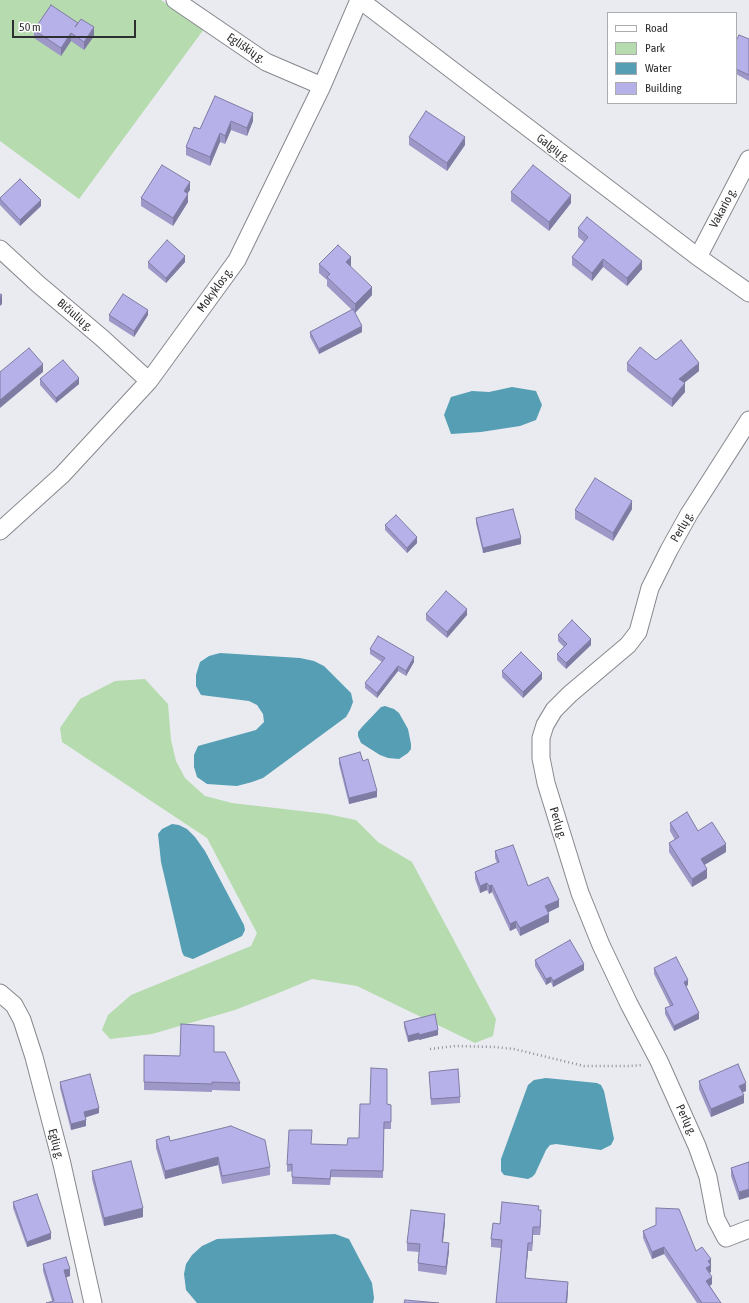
<!DOCTYPE html>
<meta charset="utf-8">
<style>
body{margin:0}
#map{position:relative;width:749px;height:1303px;overflow:hidden;background:#e9ebf1;font-family:"Asap Condensed",sans-serif}
canvas{display:block}
.legend{position:absolute;left:607px;top:12px;width:130px;height:92px;box-sizing:border-box;background:#fff;border:1px solid #abacad;margin:0;padding:5px 7px;list-style:none;font-size:12px;color:#2e2f31}
.legend li{display:flex;align-items:center;gap:8px;height:20px}
.legend b{width:20px;border:1px solid #abacad}
.scale{position:absolute;left:12px;top:20px;width:124px;height:18px;box-sizing:border-box;border:2px solid #2e2f31;border-top:0;padding-left:5px;font-size:12px;line-height:14px;white-space:nowrap;color:#2e2f31;-webkit-text-stroke:3px #fff;paint-order:stroke}
</style>
<div id="map">
<canvas width="749" height="1303"></canvas>
<ul class="legend">
<li><b style="height:5px;background:#fff"></b>Road</li>
<li><b style="height:11px;background:#b6dbae"></b>Park</li>
<li><b style="height:11px;background:#569eb4"></b>Water</li>
<li><b style="height:11px;background:#b6b1e9"></b>Building</li>
</ul>
<div class="scale">50 m</div>
</div>
<script>
const ctx = document.querySelector('canvas').getContext('2d');
ctx.lineJoin = 'round';
function fill(path, color) { ctx.fillStyle = color; ctx.fill(path, 'evenodd'); }
const shape = rows => new Path2D(rows.map(r => 'M' + r).join(''));
function stroke(path, color, width, dash) { ctx.strokeStyle = color; ctx.lineWidth = width; ctx.lineCap = dash ? 'butt' : 'round'; ctx.setLineDash(dash || []); ctx.stroke(path); }
function write(font, color, halo, rows, align = 'center') {
  ctx.font = font + ' "Asap Condensed",sans-serif'; ctx.lineWidth = 3; ctx.setLineDash([]); ctx.textBaseline = 'middle'; ctx.strokeStyle = halo; ctx.fillStyle = color; for (const [text, x, y, turn = 0] of rows) {
    ctx.save(); ctx.translate(x, y); ctx.rotate((+turn || 0) * Math.PI / 180); ctx.textAlign = isNaN(turn) ? turn : align; if (halo) ctx.strokeText(text, 0, 0); ctx.fillText(text, 0, 0); ctx.restore();
  }
}
fill(shape([
 [0,0,161,0,204,29,79,199,0,141],
 [145,679,168,704,171,740,176,761,185,778,205,796,232,803,327,814,356,820,378,842,412,862,496,1019,493,1036,475,1043,357,986,312,979,281,992,235,1010,152,1034,110,1039,102,1030,108,1015,131,995,251,946,257,933,207,838,62,742,60,728,80,699,115,681]
]), '#b6dbae');
fill(shape([
 [512,387,536,391,542,405,536,420,520,426,481,432,451,434,444,415,451,397,472,391,489,392],
 [220,653,300,658,314,661,324,666,351,693,353,702,350,710,346,717,263,778,252,782,237,786,207,784,197,777,194,767,194,755,198,746,256,730,264,722,263,714,257,705,249,701,201,695,196,686,196,675,200,662,209,656],
 [385,706,394,709,399,713,408,729,411,744,411,749,408,753,399,759,388,758,380,755,361,743,358,736,358,732,362,727,381,707],
 [172,824,179,825,187,829,195,837,205,851,244,925,245,930,242,936,238,938,193,959,184,956,182,952,161,862,158,834,162,829],
 [546,1078,597,1083,601,1085,604,1091,614,1139,611,1145,601,1150,556,1144,550,1145,546,1150,535,1174,532,1177,528,1179,504,1175,501,1171,501,1159,528,1085,534,1080],
 [335,1234,349,1239,372,1283,374,1298,373,1303,197,1303,186,1290,184,1274,186,1264,192,1255,202,1246,217,1239]
]), '#569eb4');
const minor = shape([
 [175,0,266,62,322,86],
 [360,0,698,257,749,293],
 [0,249,38,284,102,338,149,381],
 [698,257,749,159],
 [749,420,689,514,669,550,650,588,638,632,628,645,570,694,554,710,545,725,541,738,541,758,546,783,580,893,601,945,629,1004,659,1061,697,1146,708,1177,716,1219,726,1238,749,1229],
 [0,531,62,475,149,381,237,260,322,86,359,0],
 [0,993,14,1005,22,1020,34,1057,62,1164,93,1303]
]);
stroke(minor, '#86888d', 19);
stroke(shape([
 [430,1049,455,1046,495,1047,514,1049,584,1066,628,1066,643,1065]
]), '#8f9094', 2.5, [1, 3]);
stroke(minor, '#fff', 17);
fill(shape([
 [34,30,94,36,84,50,71,41,61,56,34,38],
 [749,39,749,81,736,74,736,41],
 [215,96,253,121,247,136,231,130,225,144,220,142,210,166,186,155,186,147,200,129],
 [409,137,465,145,447,171,409,145],
 [190,190,187,193,188,202,173,226,141,206,141,198],
 [511,192,571,203,549,231,511,201],
 [0,198,41,206,20,226,0,205],
 [578,228,642,269,627,286,603,267,592,281,572,265,572,257,584,242,578,237],
 [148,262,185,262,166,283,148,268],
 [319,264,351,266,350,266,372,295,355,313,354,312,362,332,319,354,310,337,310,332,352,310,327,286,327,280,319,273],
 [109,315,148,315,134,337,109,321],
 [656,360,699,371,684,383,685,392,672,407,627,371,627,363],
 [40,379,79,384,56,403,40,385],
 [632,509,613,541,575,519,575,510],
 [476,518,521,544,483,553,476,523],
 [385,525,417,543,407,553,385,530],
 [426,614,467,615,447,638,426,620],
 [558,635,591,645,566,669,557,660,557,654,564,647,558,641],
 [370,649,414,662,406,676,398,671,377,698,365,688,365,683,382,662,370,654],
 [502,671,542,679,523,698,502,677],
 [339,758,363,761,377,797,349,804,339,764],
 [670,823,698,831,726,852,704,865,707,878,692,887,669,852,669,843,675,840,670,831],
 [495,851,528,886,559,907,548,912,549,922,520,936,516,928,510,931,492,892,489,894,487,890,480,893,475,879,475,872,497,863,495,858],
 [535,960,584,970,553,987,551,982,546,985,535,966],
 [654,968,688,985,686,986,699,1019,674,1031,665,1014,665,1008,670,1006,654,974],
 [404,1022,438,1035,419,1040,419,1039,408,1042,404,1027],
 [214,1052,240,1083,240,1091,212,1090,212,1092,144,1090,144,1055,180,1056],
 [429,1072,460,1097,460,1103,431,1105],
 [699,1081,746,1091,742,1092,744,1103,711,1117,699,1089],
 [60,1082,99,1113,85,1117,86,1126,71,1130,60,1088],
 [387,1104,391,1105,391,1129,384,1129,383,1178,331,1177,330,1185,292,1184,292,1171,287,1172,287,1165,312,1144,347,1145,359,1138],
 [156,1140,170,1141,270,1167,270,1175,222,1184,218,1165,165,1179,156,1148],
 [749,1162,739,1200,731,1176,731,1168],
 [92,1171,143,1217,104,1226,92,1179],
 [13,1202,51,1239,27,1247,13,1208],
 [539,1210,541,1218,540,1235,533,1235,532,1251,528,1251,525,1278,568,1290,567,1303,496,1303,501,1248,491,1247,491,1239,500,1224],
 [445,1222,443,1242,449,1251,446,1275,418,1271,418,1263,419,1252,407,1251,407,1243],
 [643,1231,696,1251,711,1259,711,1272,709,1273,712,1284,710,1286,721,1303,697,1303,664,1254,652,1259,643,1238],
 [43,1264,70,1276,66,1277,73,1303,52,1301,43,1271]
]), '#9d98c8');
fill(shape([
 [94,27,94,36,84,50,84,42],
 [71,33,71,41,61,56,61,48],
 [253,113,253,121,247,136,247,128],
 [231,121,231,130,225,144,225,136],
 [220,133,220,142,210,166,210,157],
 [465,137,465,145,447,171,447,163],
 [190,182,190,190,184,199,184,191],
 [188,194,188,202,173,226,173,218],
 [571,195,571,203,549,231,549,222],
 [41,200,41,206,20,226,20,220],
 [185,256,185,262,166,283,166,278],
 [351,257,351,266,346,270,346,262],
 [603,259,603,267,592,281,592,273],
 [642,261,642,269,627,286,627,278],
 [372,287,372,295,355,313,355,304],
 [2,295,2,304,0,306,0,298],
 [148,310,148,315,134,337,134,331],
 [362,326,362,332,319,354,319,349],
 [699,363,699,371,679,387,679,379],
 [43,364,43,372,0,408,0,400],
 [79,378,79,384,56,403,56,398],
 [685,383,685,392,672,407,672,399],
 [632,501,632,509,613,541,613,533],
 [417,537,417,543,407,553,407,548],
 [521,538,521,544,483,553,483,548],
 [467,609,467,615,447,638,447,632],
 [591,639,591,645,566,669,566,663],
 [414,657,414,662,406,676,406,671],
 [398,666,398,671,377,698,377,693],
 [542,673,542,679,523,698,523,692],
 [377,791,377,797,349,804,349,798],
 [726,844,726,852,701,867,701,859],
 [707,869,707,878,692,887,692,879],
 [487,883,487,890,480,893,480,886],
 [492,885,492,892,489,894,489,886],
 [559,900,559,907,545,914,545,906],
 [549,914,549,922,520,936,520,928],
 [516,921,516,928,510,931,510,924],
 [584,964,584,970,553,987,553,981],
 [551,977,551,982,546,985,546,979],
 [688,980,688,985,684,987,684,982],
 [699,1013,699,1019,674,1031,674,1026],
 [438,1030,438,1035,419,1040,419,1035],
 [419,1033,419,1039,408,1042,408,1036],
 [746,1083,746,1091,739,1094,739,1086],
 [744,1095,744,1103,711,1117,711,1109],
 [99,1108,99,1113,84,1118,84,1112],
 [86,1120,86,1126,71,1130,71,1124],
 [218,1157,218,1165,165,1179,165,1171],
 [749,1189,749,1197,739,1200,739,1192],
 [143,1208,143,1217,104,1226,104,1218],
 [541,1210,541,1218,540,1235,540,1227],
 [445,1214,445,1222,442,1250,442,1242],
 [533,1227,533,1235,532,1251,532,1243],
 [51,1233,51,1239,27,1247,27,1242],
 [449,1243,449,1251,446,1275,446,1267],
 [528,1243,528,1251,525,1286,525,1278],
 [664,1247,664,1254,652,1259,652,1252],
 [711,1259,711,1272,706,1275,706,1268,708,1261],
 [70,1269,70,1276,64,1278,64,1270],
 [712,1277,712,1284,706,1288,706,1281],
 [568,1282,568,1290,567,1303,566,1303]
]), '#7f7ca3');
const building = shape([
 [51,5,78,23,75,27,81,19,94,27,84,42,71,33,61,48,34,30,51,5],
 [739,35,749,39,749,75,736,69,736,41,739,35],
 [215,96,253,113,247,128,231,121,225,136,220,133,210,157,186,147,194,127,200,129,215,96],
 [426,111,465,137,447,163,409,137,426,111],
 [162,165,190,182,184,191,188,194,173,218,141,198,162,165],
 [533,165,571,195,549,222,511,192,533,165],
 [20,179,41,200,20,220,0,199,0,198,20,179],
 [587,217,642,261,627,278,603,259,592,273,572,257,588,237,578,228,587,217],
 [167,240,185,256,166,278,148,262,167,240],
 [338,245,351,257,346,262,372,287,355,304,327,277,330,274,319,264,338,245],
 [0,294,2,295,0,298,0,294],
 [123,294,148,310,134,331,109,315,123,294],
 [353,309,362,326,319,349,310,332,353,309],
 [681,340,699,363,679,379,685,383,672,399,627,363,640,347,656,360,681,340],
 [29,348,43,364,0,400,0,372,29,348],
 [63,360,79,378,56,398,40,379,63,360],
 [595,478,632,501,613,533,575,510,595,478],
 [513,509,521,538,483,548,476,518,513,509],
 [396,515,417,537,407,548,385,525,396,515],
 [446,591,467,609,447,632,426,614,446,591],
 [572,620,591,639,566,663,557,654,567,644,558,635,572,620],
 [378,636,414,657,406,671,398,666,377,693,365,683,385,658,370,649,378,636],
 [521,652,542,673,523,692,502,671,521,652],
 [360,752,363,761,368,759,377,791,349,798,339,758,360,752],
 [687,812,698,831,712,822,726,844,701,859,707,869,692,879,669,843,679,837,670,823,687,812],
 [513,845,528,886,548,877,559,900,545,906,549,914,520,928,516,921,510,924,492,885,489,886,487,883,480,886,475,872,499,862,495,851,513,845],
 [570,940,584,964,553,981,551,977,546,979,535,960,570,940],
 [676,957,688,980,684,982,699,1013,674,1026,665,1008,673,1005,654,968,676,957],
 [435,1014,438,1030,419,1035,419,1033,408,1036,404,1022,435,1014],
 [181,1024,214,1026,214,1052,225,1052,240,1083,212,1082,212,1084,144,1082,144,1055,180,1056,181,1024],
 [738,1064,746,1083,739,1086,744,1095,711,1109,699,1081,738,1064],
 [371,1068,387,1069,387,1104,391,1105,391,1122,384,1122,383,1171,331,1170,330,1179,292,1177,292,1164,287,1165,289,1130,312,1130,311,1144,347,1145,348,1138,359,1138,360,1104,370,1104,371,1068],
 [458,1069,460,1097,431,1099,429,1072,458,1069],
 [90,1074,99,1108,84,1112,86,1120,71,1124,60,1082,90,1074],
 [231,1126,265,1140,270,1167,222,1176,218,1157,165,1171,156,1140,169,1136,170,1141,231,1126],
 [131,1161,143,1208,104,1218,92,1171,131,1161],
 [749,1162,749,1189,739,1192,731,1168,749,1162],
 [37,1194,51,1233,27,1242,13,1202,37,1194],
 [502,1202,539,1206,538,1210,541,1210,540,1227,533,1227,532,1243,528,1243,525,1278,568,1282,566,1303,496,1303,502,1240,491,1239,493,1223,500,1224,502,1202],
 [656,1208,679,1209,696,1251,702,1247,711,1259,708,1261,711,1265,706,1268,712,1277,706,1281,721,1303,702,1303,664,1247,652,1252,643,1231,656,1225,656,1208],
 [411,1210,445,1214,442,1242,449,1243,446,1267,418,1263,420,1244,407,1243,411,1210],
 [66,1257,70,1269,64,1270,73,1303,46,1303,54,1301,43,1264,66,1257],
 [405,1300,439,1303,404,1303,405,1300]
]);
fill(building, '#b6b1e9');
stroke(building, '#7f7ca3', 1);
write('12px', '#2e2f31', '#fff', [
 ["Egliškių g.",246,48,34],
 ["Galgių g.",553,148,37],
 ["Vakario g.",723,208,-62],
 ["Mokyklos g.",215,290,-54],
 ["Bičiulių g.",75,315,40],
 ["Perlų g.",682,527,-60],
 ["Perlų g.",558,823,73],
 ["Perlų g.",686,1120,65],
 ["Eglių g.",56,1144,75]
]);
</script>
